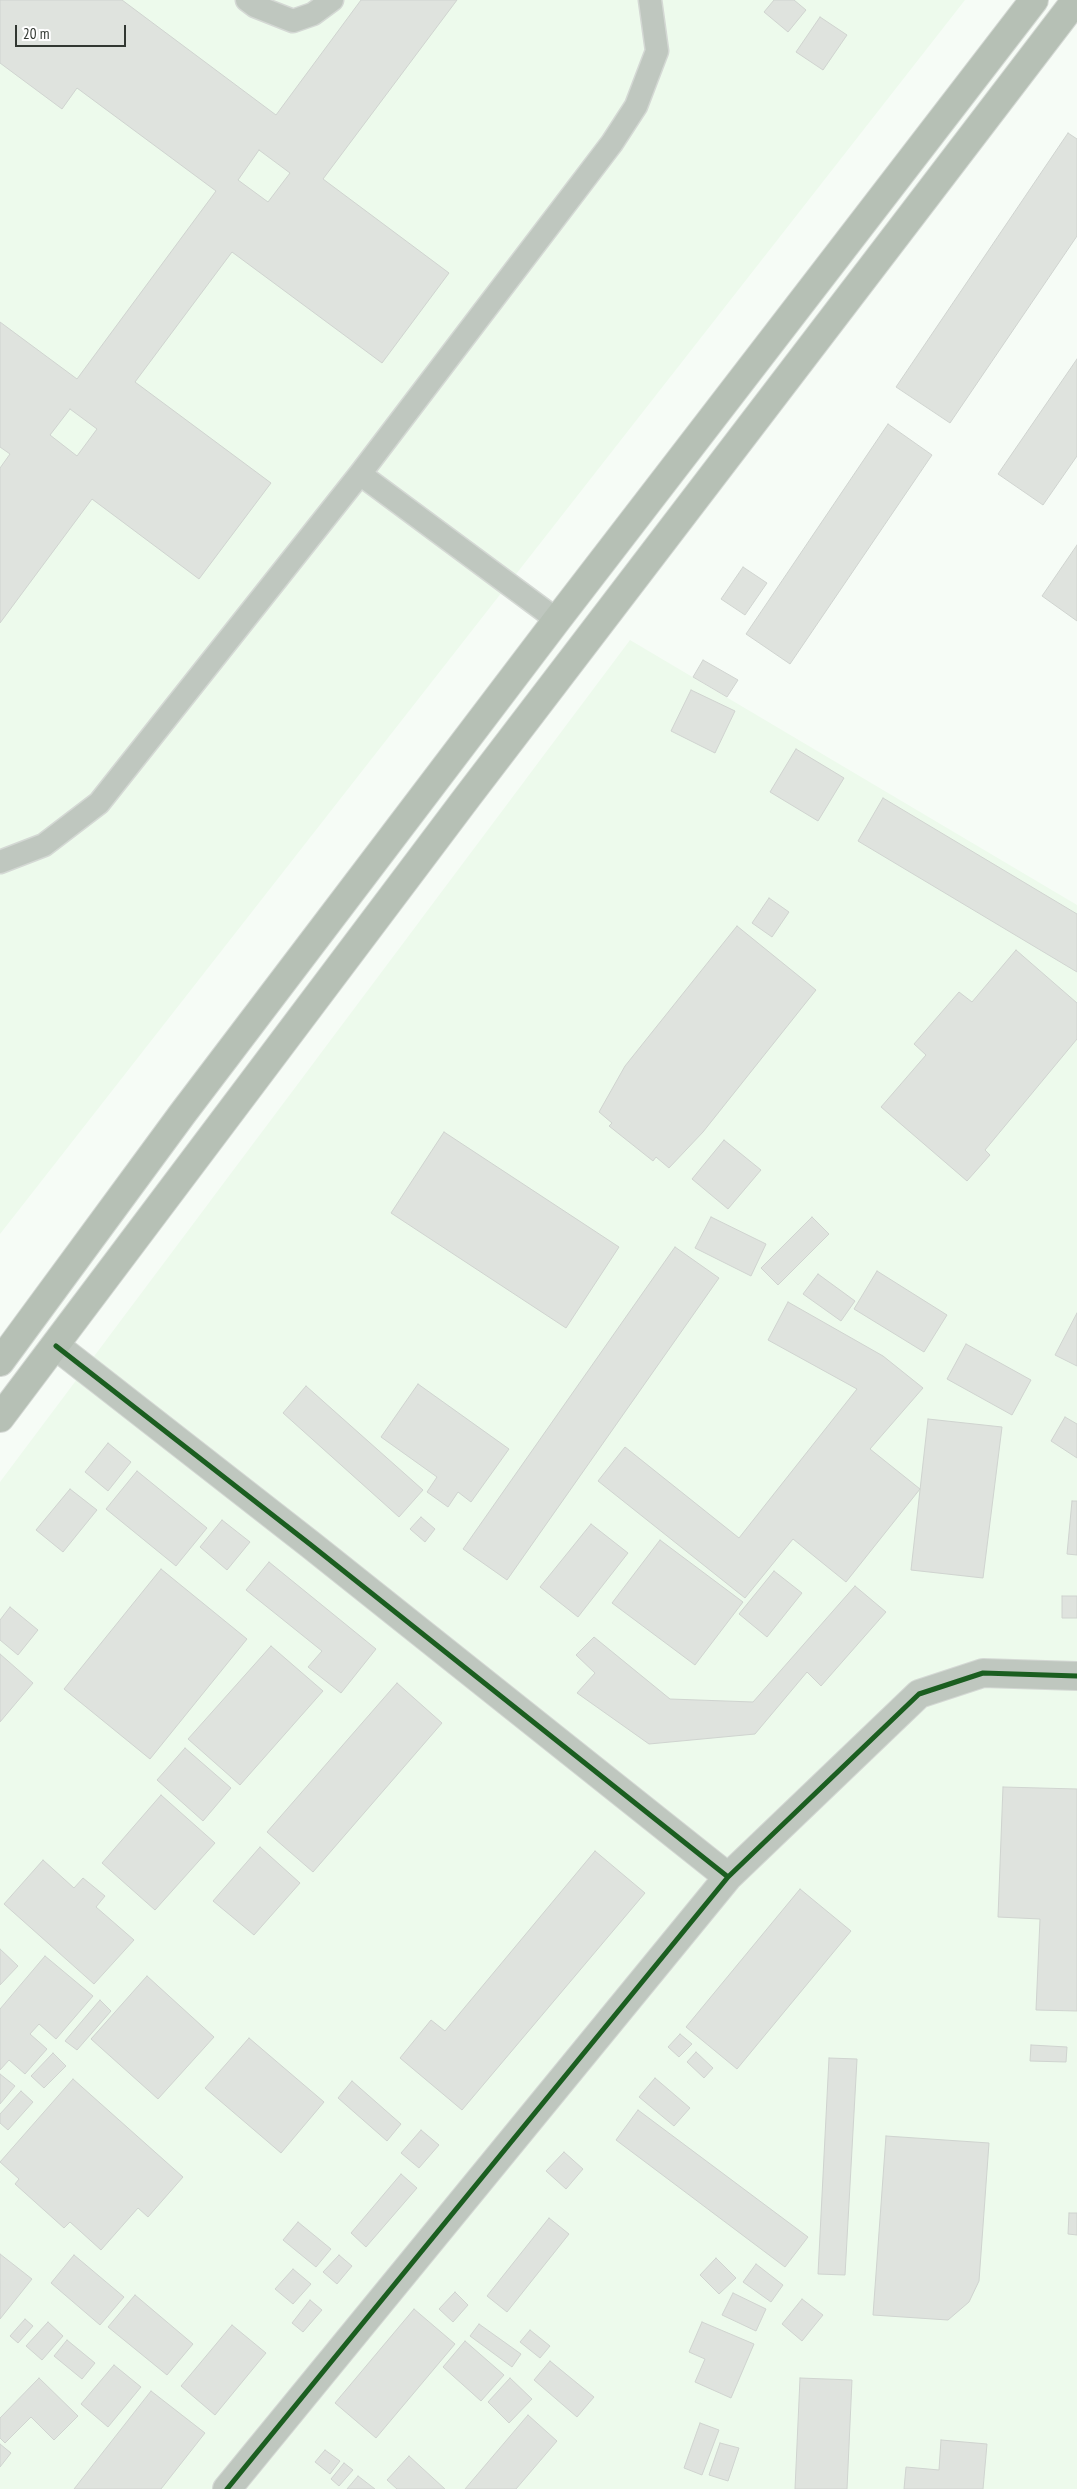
<!DOCTYPE html>
<style>
body{margin:0}
#map{position:relative;width:1077px;height:2489px;overflow:hidden;background:#f6fcf6;font-family:"PT Sans Narrow",sans-serif}
canvas{display:block}
.scale{position:absolute;left:15px;top:25px;width:111px;height:22px;box-sizing:border-box;border:2px solid #323832;border-top:0;padding-left:6px;font-size:15px;line-height:18px;white-space:nowrap;color:#323832;-webkit-text-stroke:4px #fff;paint-order:stroke}
</style>
<div id="map">
<canvas width="1077" height="2489"></canvas>
<div class="scale">20 m</div>
</div>
<script>
const ctx = document.querySelector('canvas').getContext('2d');
ctx.lineJoin = 'round';
function fill(path, color) { ctx.fillStyle = color; ctx.fill(path, 'evenodd'); }
const shape = rows => new Path2D(rows.map(r => 'M' + r).join(''));
function stroke(path, color, width, dash) { ctx.strokeStyle = color; ctx.lineWidth = width; ctx.lineCap = dash ? 'butt' : 'round'; ctx.setLineDash(dash || []); ctx.stroke(path); }
fill(shape([
 [0,0,965,0,0,1234],
 [630,640,1077,905,1077,2489,0,2489,0,1482]
]), '#edfaec');
const building = shape([
 [0,0,122,0,276,115,361,0,457,0,323,179,449,273,382,363,232,252,135,382,271,483,199,579,92,499,0,623,0,468,10,454,0,447,0,322,77,379,216,191,77,88,62,109,0,63,0,0],
 [259,150,290,173,268,202,238,180,259,150],
 [70,409,97,429,77,456,50,435,70,409],
 [774,0,794,0,806,10,788,32,764,12,774,0],
 [820,17,847,35,823,70,796,52,820,17],
 [1068,133,1077,139,1077,236,950,423,896,387,1068,133],
 [1077,359,1077,456,1043,505,998,474,1077,359],
 [888,424,932,455,790,664,746,634,888,424],
 [1077,545,1077,621,1042,596,1077,545],
 [743,567,767,583,745,615,721,599,743,567],
 [703,660,738,680,727,697,693,677,703,660],
 [691,690,735,711,715,753,671,731,691,690],
 [796,749,844,778,818,821,770,792,796,749],
 [883,798,1077,914,1077,972,858,841,883,798],
 [769,898,789,912,772,937,752,923,769,898],
 [737,926,816,990,703,1132,669,1168,656,1157,653,1161,609,1126,612,1123,599,1112,625,1066,737,926],
 [1016,950,1077,1003,1077,1039,985,1150,990,1155,967,1181,881,1107,926,1055,914,1044,959,992,972,1002,1016,950],
 [444,1132,619,1247,566,1328,391,1213,444,1132],
 [724,1140,761,1170,728,1209,692,1179,724,1140],
 [711,1217,766,1244,751,1276,695,1248,711,1217],
 [812,1217,829,1234,778,1285,761,1268,812,1217],
 [675,1247,719,1278,507,1580,463,1549,675,1247],
 [877,1271,947,1315,924,1352,854,1309,877,1271],
 [818,1274,855,1301,841,1321,803,1294,818,1274],
 [788,1302,883,1356,923,1388,870,1449,920,1489,846,1582,793,1539,745,1598,598,1481,625,1447,739,1538,857,1389,768,1340,788,1302],
 [1077,1313,1077,1366,1055,1355,1077,1313],
 [966,1344,1031,1380,1012,1415,947,1379,966,1344],
 [418,1384,509,1449,471,1502,458,1492,448,1507,427,1492,437,1477,381,1437,418,1384],
 [306,1386,423,1490,399,1517,283,1413,306,1386],
 [1065,1417,1077,1424,1077,1458,1051,1441,1065,1417],
 [928,1419,1002,1427,983,1578,911,1570,928,1419],
 [108,1443,131,1462,108,1491,85,1472,108,1443],
 [137,1471,207,1528,176,1566,106,1509,137,1471],
 [70,1489,97,1510,63,1552,36,1530,70,1489],
 [1072,1501,1077,1501,1077,1555,1067,1554,1072,1501],
 [421,1517,435,1529,425,1542,410,1529,421,1517],
 [222,1520,250,1542,227,1570,200,1547,222,1520],
 [591,1524,628,1553,578,1617,540,1587,591,1524],
 [660,1540,743,1602,695,1665,612,1603,660,1540],
 [269,1562,376,1649,341,1693,308,1667,322,1651,246,1590,269,1562],
 [161,1569,247,1639,150,1759,64,1689,161,1569],
 [774,1571,802,1593,767,1637,739,1614,774,1571],
 [855,1586,886,1612,821,1686,807,1672,755,1734,649,1744,577,1693,595,1673,576,1655,594,1637,670,1699,753,1702,855,1586],
 [1062,1596,1077,1596,1077,1618,1062,1618,1062,1596],
 [10,1607,38,1630,18,1655,0,1640,0,1620,10,1607],
 [271,1646,323,1691,240,1785,188,1739,271,1646],
 [0,1654,33,1683,0,1722,0,1654],
 [397,1683,442,1723,313,1872,267,1832,397,1683],
 [185,1748,231,1788,203,1821,157,1780,185,1748],
 [1003,1787,1077,1789,1077,2011,1036,2010,1040,1919,998,1917,1003,1787],
 [161,1795,215,1843,155,1910,102,1863,161,1795],
 [260,1847,300,1883,254,1935,213,1901,260,1847],
 [595,1851,645,1893,462,2110,400,2058,431,2020,445,2031,595,1851],
 [43,1860,74,1888,83,1878,105,1896,96,1907,134,1940,94,1984,4,1904,43,1860],
 [800,1889,851,1931,737,2069,686,2027,800,1889],
 [0,1949,18,1966,0,1985,0,1949],
 [45,1956,93,1996,56,2039,39,2024,30,2034,47,2049,25,2074,9,2060,0,2070,0,2009,45,1956],
 [147,1976,214,2037,158,2099,91,2039,147,1976],
 [100,2000,111,2011,77,2050,65,2041,100,2000],
 [680,2034,692,2044,679,2057,668,2047,680,2034],
 [249,2038,324,2102,281,2153,205,2088,249,2038],
 [1031,2045,1067,2047,1066,2062,1030,2061,1031,2045],
 [696,2052,713,2068,704,2078,687,2062,696,2052],
 [53,2053,66,2066,44,2088,31,2076,53,2053],
 [829,2058,857,2059,845,2275,818,2274,829,2058],
 [0,2074,15,2086,0,2104,0,2074],
 [655,2078,690,2108,674,2126,639,2097,655,2078],
 [73,2079,183,2177,148,2217,138,2208,101,2250,70,2222,64,2228,15,2184,19,2179,0,2162,73,2079],
 [352,2081,401,2124,387,2141,338,2098,352,2081],
 [21,2091,33,2102,8,2130,0,2123,0,2114,21,2091],
 [638,2110,808,2237,785,2267,616,2140,638,2110],
 [421,2130,439,2145,419,2168,401,2153,421,2130],
 [886,2136,989,2143,979,2281,969,2302,948,2320,873,2315,886,2136],
 [564,2152,583,2169,566,2189,546,2171,564,2152],
 [401,2174,417,2188,366,2247,351,2233,401,2174],
 [1069,2213,1077,2213,1077,2235,1068,2234,1069,2213],
 [549,2218,569,2234,507,2312,487,2296,549,2218],
 [298,2222,331,2249,316,2267,283,2240,298,2222],
 [0,2254,32,2279,0,2319,0,2254],
 [74,2255,124,2297,100,2325,51,2283,74,2255],
 [339,2255,352,2266,337,2284,323,2272,339,2255],
 [716,2258,736,2278,719,2294,700,2275,716,2258],
 [756,2264,783,2285,771,2302,743,2282,756,2264],
 [293,2269,311,2284,293,2304,275,2289,293,2269],
 [455,2292,468,2305,453,2322,439,2309,455,2292],
 [733,2293,766,2309,756,2331,722,2315,733,2293],
 [135,2295,193,2344,167,2375,108,2327,135,2295],
 [802,2299,823,2315,802,2341,782,2324,802,2299],
 [310,2300,322,2310,303,2332,292,2323,310,2300],
 [414,2309,455,2344,376,2438,335,2403,414,2309],
 [25,2319,33,2326,18,2343,10,2336,25,2319],
 [48,2322,63,2336,42,2360,26,2346,48,2322],
 [702,2322,754,2344,731,2398,695,2382,705,2359,689,2352,702,2322],
 [479,2324,521,2354,512,2367,470,2336,479,2324],
 [232,2325,266,2353,215,2415,181,2386,232,2325],
 [530,2330,550,2346,540,2358,520,2342,530,2330],
 [67,2340,95,2363,82,2379,54,2356,67,2340],
 [465,2341,504,2375,481,2401,443,2367,465,2341],
 [550,2361,594,2397,577,2417,534,2380,550,2361],
 [114,2365,141,2387,108,2427,81,2404,114,2365],
 [39,2378,78,2416,54,2440,31,2417,5,2443,0,2438,0,2418,39,2378],
 [510,2378,532,2399,509,2423,488,2402,510,2378],
 [800,2378,852,2380,847,2489,795,2489,800,2378],
 [151,2391,205,2433,161,2489,74,2489,151,2391],
 [528,2415,557,2441,516,2489,465,2489,528,2415],
 [700,2423,719,2430,702,2475,684,2468,700,2423],
 [941,2440,987,2444,983,2489,904,2489,906,2467,939,2470,941,2440],
 [720,2443,739,2448,728,2481,709,2475,720,2443],
 [0,2444,11,2453,0,2467,0,2444],
 [325,2450,340,2461,330,2474,315,2462,325,2450],
 [409,2456,445,2489,397,2489,387,2480,409,2456],
 [344,2463,353,2470,339,2486,331,2479,344,2463],
 [358,2476,375,2489,347,2489,358,2476]
]);
fill(building, '#dfe3de');
stroke(building, '#d0d4d0', 1);
const service = shape([
 [247,0,255,6,293,21,313,14,332,0],
 [360,474,557,620],
 [0,862,44,845,99,803,360,474,612,143,636,106,657,51,650,0]
]);
const minor = shape([
 [56,1346,311,1545,728,1877],
 [227,2489,728,1877,919,1694,983,1673,1077,1676]
]);
const primary = shape([
 [0,1362,183,1113,557,620,1034,0],
 [0,1418,468,796,1076,0]
]);
stroke(service, '#d4d8d4', 25);
stroke(minor, '#d4d8d4', 30);
stroke(primary, '#d4d8d4', 30);
stroke(service, '#bfc7bf', 22);
stroke(minor, '#bfc7bf', 28);
stroke(primary, '#b6c0b5', 28);
stroke(shape([
 [56,1346,311,1545,728,1877],
 [227,2489,728,1877,919,1694,983,1673,1077,1676]
]), '#1b5e20', 5);
</script>
